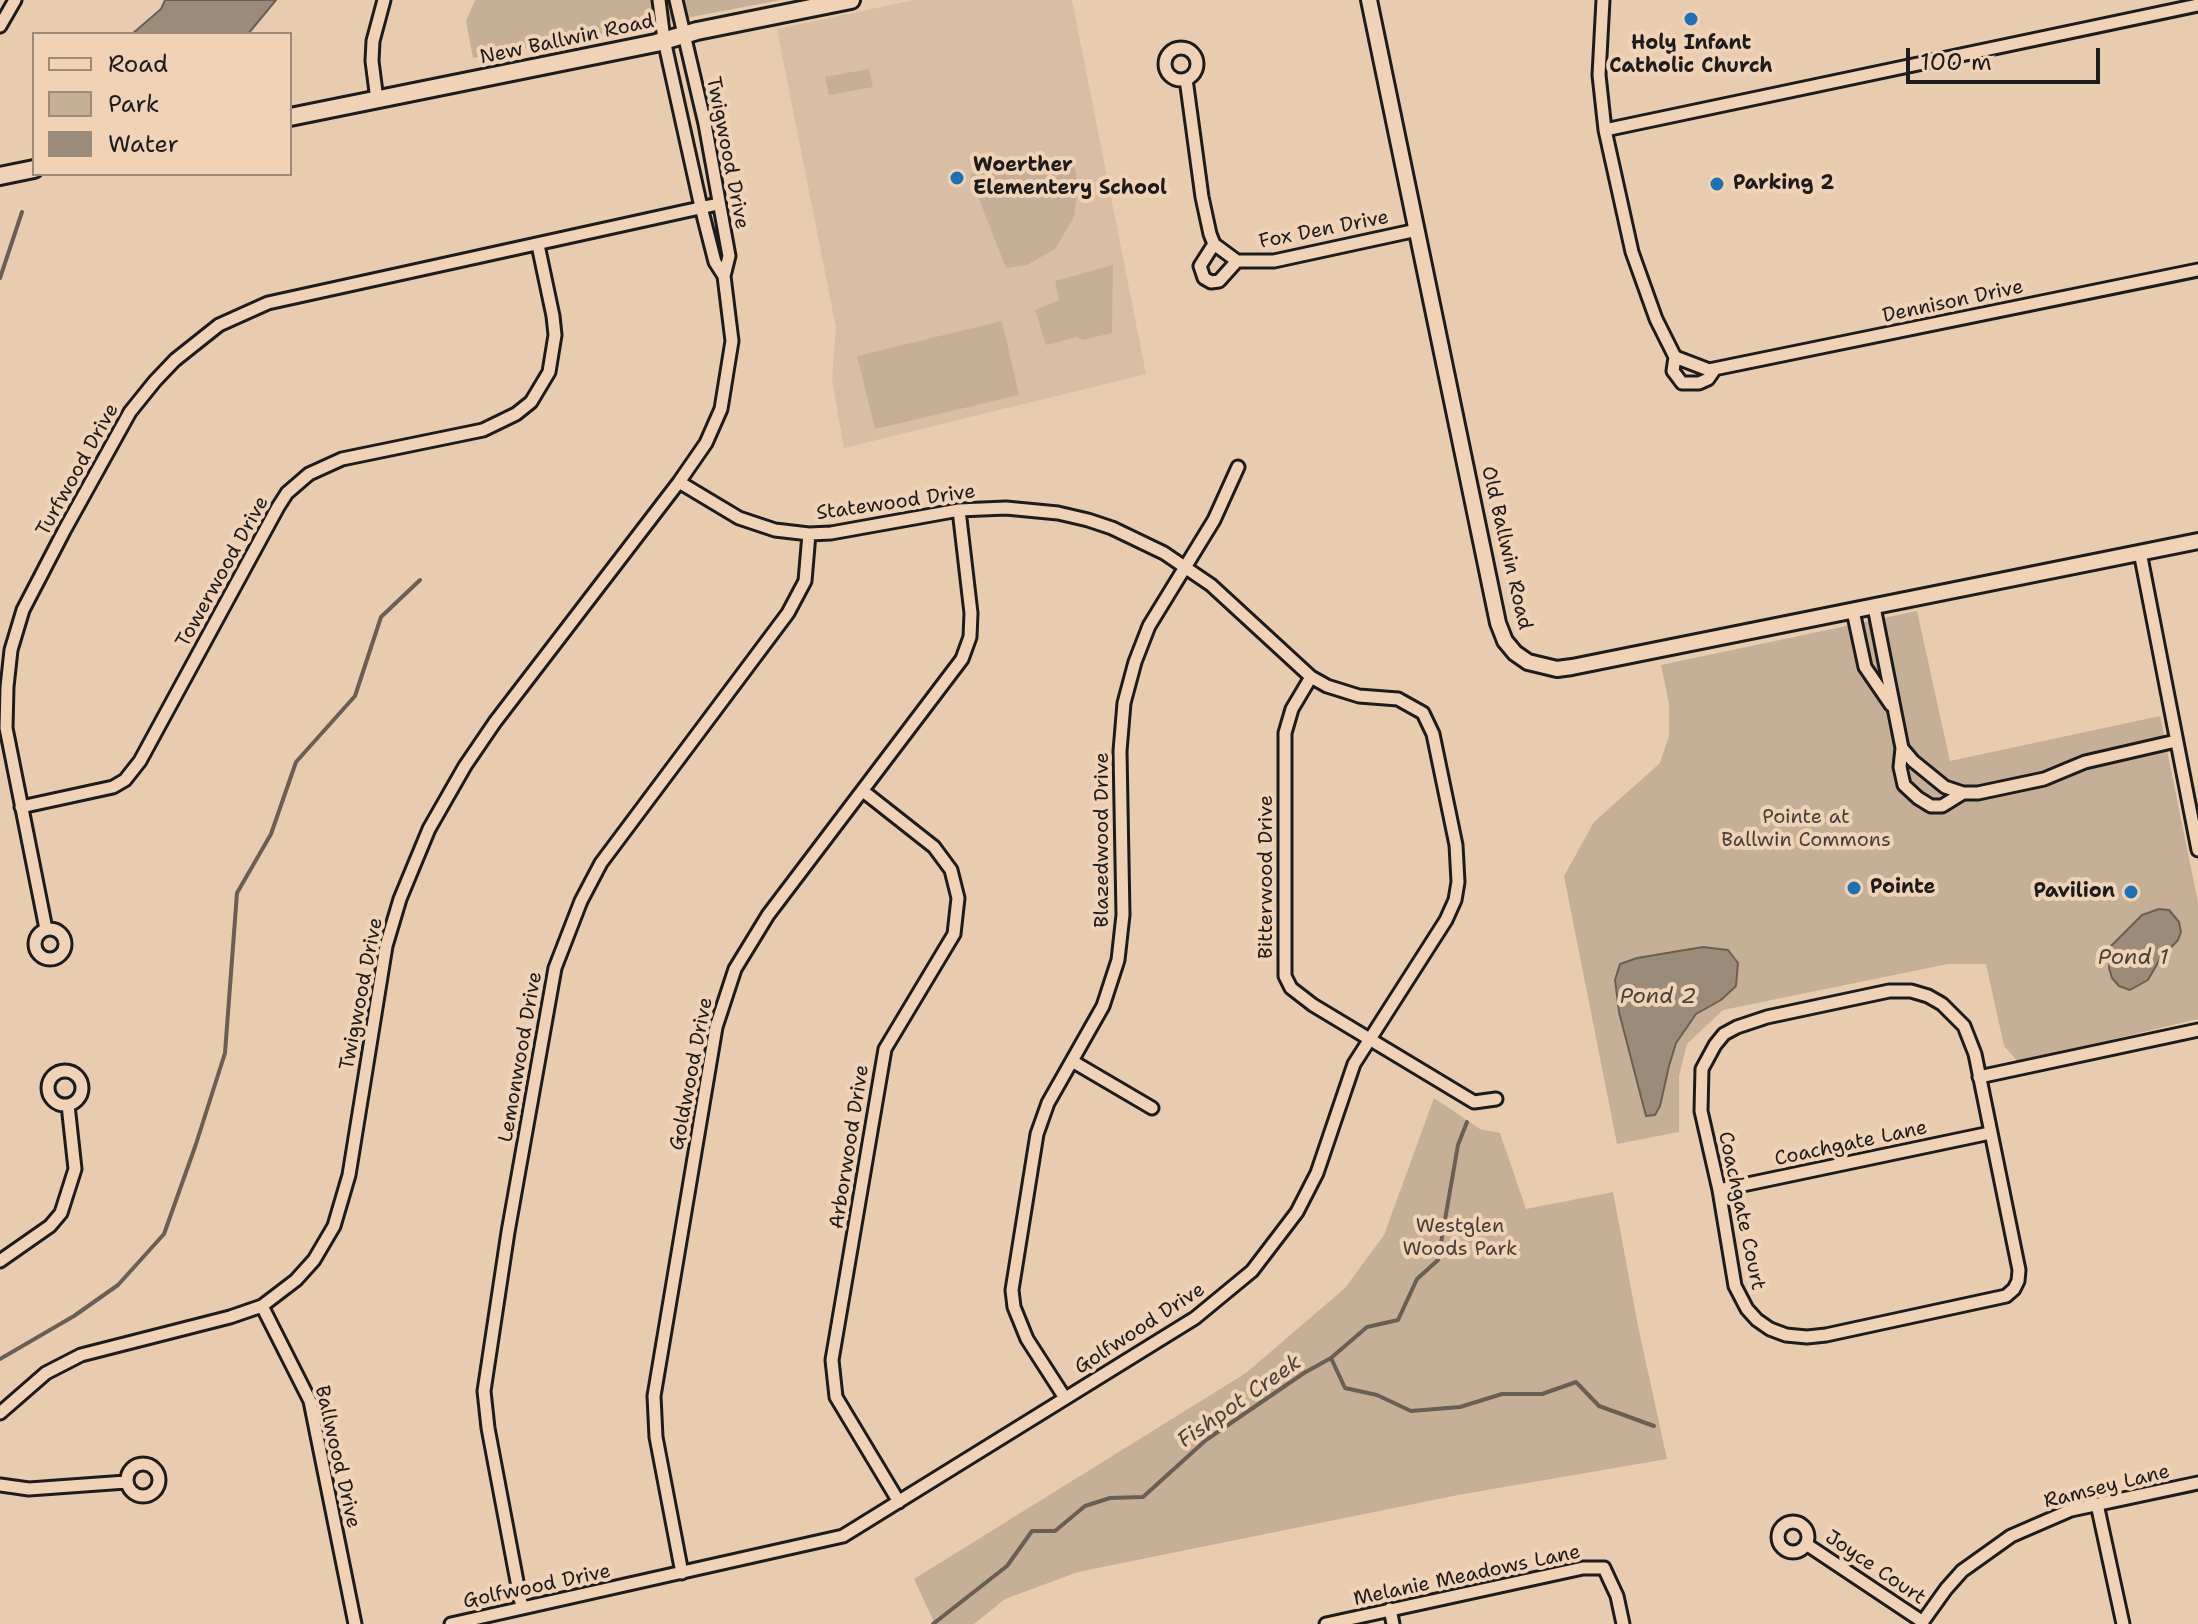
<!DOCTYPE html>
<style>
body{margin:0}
#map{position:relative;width:2198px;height:1624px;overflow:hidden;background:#e8ccb0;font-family:"Shantell Sans",sans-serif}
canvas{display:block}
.legend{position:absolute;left:32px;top:32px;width:260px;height:144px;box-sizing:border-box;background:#f0d3b6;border:2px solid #9b8a78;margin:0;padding:10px 14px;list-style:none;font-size:24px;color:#1c1c1c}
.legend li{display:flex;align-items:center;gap:16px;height:40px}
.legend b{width:40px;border:2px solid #9b8a78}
.scale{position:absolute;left:1906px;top:48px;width:194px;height:36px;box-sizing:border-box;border:4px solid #1c1c1c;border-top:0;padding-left:10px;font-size:24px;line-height:28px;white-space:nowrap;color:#1c1c1c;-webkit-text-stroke:6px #f0d3b6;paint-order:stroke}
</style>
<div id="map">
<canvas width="2198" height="1624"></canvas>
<ul class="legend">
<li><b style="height:10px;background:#f0d3b6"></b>Road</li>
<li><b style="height:22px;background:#c6af97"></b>Park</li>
<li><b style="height:22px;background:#9c8b79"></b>Water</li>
</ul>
<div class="scale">100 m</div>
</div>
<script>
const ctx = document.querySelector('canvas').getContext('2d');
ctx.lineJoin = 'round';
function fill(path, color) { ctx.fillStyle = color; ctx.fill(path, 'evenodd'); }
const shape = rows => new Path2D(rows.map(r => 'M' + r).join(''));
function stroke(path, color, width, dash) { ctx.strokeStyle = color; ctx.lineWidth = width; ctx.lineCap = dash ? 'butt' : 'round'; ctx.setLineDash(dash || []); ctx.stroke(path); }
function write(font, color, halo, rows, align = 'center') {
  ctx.font = font + ' "Shantell Sans",sans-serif'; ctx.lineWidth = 8; ctx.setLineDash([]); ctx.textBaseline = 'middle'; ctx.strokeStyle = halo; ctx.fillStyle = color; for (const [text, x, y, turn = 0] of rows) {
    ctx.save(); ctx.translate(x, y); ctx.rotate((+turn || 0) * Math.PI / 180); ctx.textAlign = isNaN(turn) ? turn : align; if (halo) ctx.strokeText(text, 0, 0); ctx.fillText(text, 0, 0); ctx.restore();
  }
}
fill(shape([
 [914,0,1072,0,1146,374,844,448,832,379,836,328,777,29]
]), '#d8bea4');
fill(shape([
 [475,0,781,0,473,58,466,21],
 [869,69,873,87,829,95,825,77],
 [1073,159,1078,185,1074,217,1055,249,1027,265,1006,268,970,176,976,170],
 [1113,265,1112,333,1083,340,1076,337,1046,345,1035,310,1059,300,1055,281],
 [1002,321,1019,395,875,429,857,356],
 [1917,611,1950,761,2160,716,2198,902,2198,1019,2018,1062,2004,1046,1986,964,1948,964,1723,1010,1687,1044,1679,1076,1679,1132,1617,1144,1564,876,1594,822,1660,763,1669,736,1669,704,1661,665],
 [1434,1098,1480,1129,1500,1133,1526,1209,1613,1192,1638,1326,1667,1459,1458,1495,1078,1572,1005,1599,974,1624,935,1624,914,1579,1246,1373,1345,1288,1384,1235]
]), '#c6af97');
const water = shape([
 [165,0,276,0,248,34,132,34,161,9,165,0],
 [2159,909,2169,910,2179,922,2181,932,2178,940,2160,959,2148,980,2130,990,2119,986,2112,978,2109,968,2111,946,2142,915,2159,909],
 [1703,947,1728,950,1738,963,1736,986,1721,1000,1696,1014,1676,1043,1669,1066,1660,1106,1655,1115,1646,1116,1619,1012,1615,980,1620,964,1637,958,1703,947]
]);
fill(water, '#9c8b79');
stroke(water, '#695f54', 2);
stroke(shape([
 [0,278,22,212],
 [1331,1358,1345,1388,1377,1395,1411,1411,1460,1407,1502,1394,1542,1394,1576,1382,1599,1406,1654,1426],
 [0,1359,74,1316,118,1285,164,1234,196,1144,225,1053,237,893,271,834,296,762,355,696,381,617,420,580],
 [933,1624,1007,1566,1032,1531,1055,1531,1085,1506,1110,1498,1143,1497,1206,1440,1304,1373,1331,1358,1367,1327,1398,1320,1417,1279,1438,1260,1458,1145,1467,1122]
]), '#695f54', 4);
const minor = shape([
 [659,0,664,40,701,207,715,262,724,276],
 [1603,0,1599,75,1605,130,1632,252,1656,319,1675,357,1709,370,2198,270],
 [0,26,15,0],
 '1165 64a16 16 0 1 1 32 0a16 16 0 1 1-32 0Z',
 [1186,79,1202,197,1210,234,1214,244,1237,261,1274,261,1417,230],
 [377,100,372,61,373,41,384,0],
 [1605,130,2198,5],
 [1214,244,1200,266,1204,278,1211,282,1219,281,1237,261],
 [1675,357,1673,371,1682,383,1699,383,1708,379,1715,369],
 [2140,552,2198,850],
 [1874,607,1902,748,1913,761,1945,787,1963,793,1978,793,2044,779,2085,762,2176,741],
 [1853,611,1865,667,1891,705],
 [1311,677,1292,709,1285,733,1285,976,1291,988,1313,1005,1474,1102,1496,1099],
 [1902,748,1900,767,1904,785,1918,798,1931,806,1942,806,1963,793],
 [863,791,934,847,951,870,958,898,954,934,885,1049,832,1360,836,1397,899,1502],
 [21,807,113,787,125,780,140,761,278,507,287,493,309,474,342,459,483,430,516,414,531,402,549,372,555,335,553,316,538,245],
 '35 944a15 15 0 1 1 30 0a15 15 0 1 1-30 0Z',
 [46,929,6,728,7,687,11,650,23,610,64,531,130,412,155,381,175,360,219,325,268,303,718,204],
 [1889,991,1911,991,1928,996,1942,1004,1964,1026,1975,1054,2019,1270,2018,1281,2014,1289,2006,1296,1826,1335,1807,1337,1786,1335,1770,1329,1757,1320,1747,1309,1735,1286,1719,1190,1701,1111,1702,1069,1715,1045,1724,1034,1737,1027,1767,1017,1889,991],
 [1072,1061,1152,1108],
 '48 1088a17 17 0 1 1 34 0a17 17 0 1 1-34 0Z',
 [1979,1077,2198,1030],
 [1719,1190,1990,1133],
 [0,1261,50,1226,61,1213,75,1169,68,1105],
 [262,1306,310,1401,355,1624],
 [1065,1398,1027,1339,1014,1307,1012,1290,1037,1134,1048,1103,1103,1006,1118,960,1123,915,1120,751,1124,703,1135,662,1149,626,1214,520,1238,467],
 [0,1413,46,1373,81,1355,230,1317,262,1306,296,1280,314,1260,334,1226,349,1175,386,946,400,899,429,829,465,766,495,722,679,482,706,443,721,409,732,341,724,276,729,256,705,124,676,0],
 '127 1480a16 16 0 1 1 32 0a16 16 0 1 1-32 0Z',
 [0,1485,29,1489,126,1482],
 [2097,1504,2123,1624],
 '1778 1537a15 15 0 1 1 30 0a15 15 0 1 1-30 0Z',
 [1806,1544,1923,1622],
 [682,1573,656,1437,654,1396,716,1027,735,969,768,915,962,659,970,637,971,613,959,510],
 [522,1608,488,1428,484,1391,508,1232,555,968,581,901,601,863,788,613,805,581,809,534],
 [1390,1609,1393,1624],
 [451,1624,843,1536,1195,1318,1252,1271,1297,1212,1317,1173,1354,1064,1446,920,1455,900,1458,882,1456,845,1433,734,1423,713,1398,699,1359,696,1327,686,1311,677,1211,585,1164,553,1112,528,1088,520,1058,513,1006,508,959,510,831,533,809,534,775,530,739,518,679,482],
 [1326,1624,1583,1568,1604,1568,1617,1596,1623,1624],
 [1921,1624,1946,1589,1962,1571,2011,1536,2071,1510,2198,1483]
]);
const tertiary = shape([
 [1369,0,1498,623,1505,641,1515,653,1528,662,1557,669,1572,667,2198,541]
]);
const secondary = shape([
 [290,117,656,43,697,31,851,0],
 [0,176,34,169]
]);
stroke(minor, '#1c1c1c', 17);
stroke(tertiary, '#1c1c1c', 20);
stroke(secondary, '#1c1c1c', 22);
stroke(minor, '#f0d3b6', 11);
stroke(tertiary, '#f0d3b6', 14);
stroke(secondary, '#f0d3b6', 16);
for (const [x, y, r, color] of [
 [1691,19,8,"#1f6fb2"],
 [957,178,8,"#1f6fb2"],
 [1717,184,8,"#1f6fb2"],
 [1854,888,8,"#1f6fb2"],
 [2131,892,8,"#1f6fb2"]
]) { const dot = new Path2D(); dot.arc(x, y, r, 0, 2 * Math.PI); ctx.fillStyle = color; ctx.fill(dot); stroke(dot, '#f0d3b6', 3); }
write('20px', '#1c1c1c', '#f0d3b6', [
 ["New Ballwin Road",567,40,-12],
 ["Twigwood Drive",727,153,79],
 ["Fox Den Drive",1324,230,-11],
 ["Dennison Drive",1953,302,-12],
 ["Turfwood Drive",78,470,-61],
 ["Statewood Drive",896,503,-8],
 ["Old Ballwin Road",1506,548,77],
 ["Towerwood Drive",223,572,-61],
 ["Blazedwood Drive",1103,840,-90],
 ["Bitterwood Drive",1267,877,-90],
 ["Twigwood Drive",362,994,-79],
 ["Lemonwood Drive",521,1057,-80],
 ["Goldwood Drive",692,1074,-79],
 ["Coachgate Lane",1851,1144,-12],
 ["Arborwood Drive",850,1147,-81],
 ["Coachgate Court",1741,1211,78],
 ["Golfwood Drive",1140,1329,-33],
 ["Ballwood Drive",337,1457,77],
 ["Ramsey Lane",2107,1487,-14],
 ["Joyce Court",1875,1568,34],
 ["Melanie Meadows Lane",1467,1576,-12],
 ["Golfwood Drive",537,1587,-12]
]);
write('bold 20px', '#1c1c1c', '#f0d3b6', [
 ["Holy Infant",1691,44,"center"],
 ["Catholic Church",1691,67,"center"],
 ["Woerther",973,166],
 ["Elementery School",973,189],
 ["Parking 2",1733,184],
 ["Pointe",1870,888],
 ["Pavilion",2115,892,"right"]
], 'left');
write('20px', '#46413b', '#f0d3b6', [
 ["Pointe at",1806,818],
 ["Ballwin Commons",1806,841],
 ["Westglen",1460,1227],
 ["Woods Park",1460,1250]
]);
write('italic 22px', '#49433d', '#f0d3b6', [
 ["Pond 1",2133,958],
 ["Pond 2",1658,997],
 ["Fishpot Creek",1240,1402,-35]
]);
</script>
